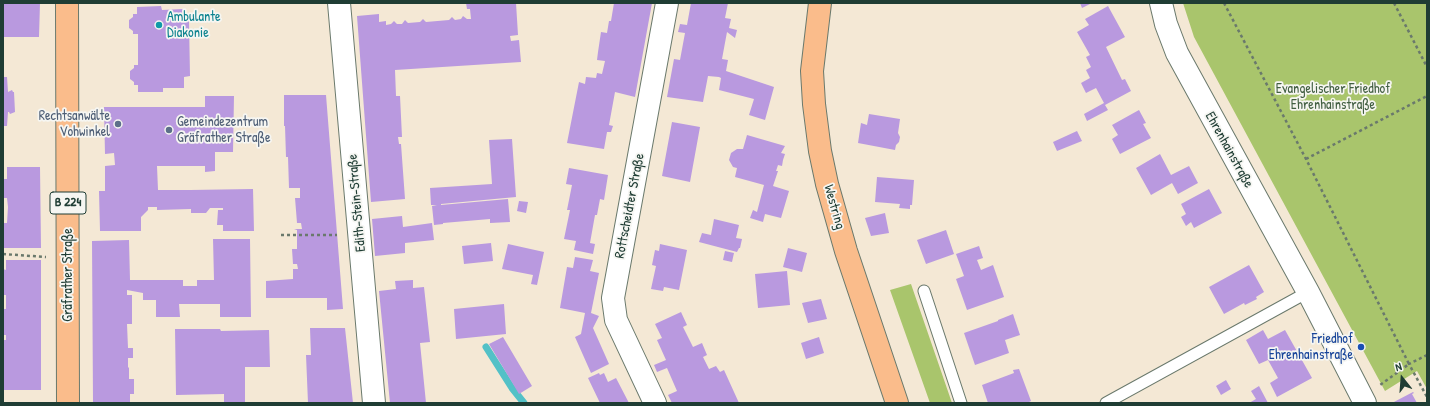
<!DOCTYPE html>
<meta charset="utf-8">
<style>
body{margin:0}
#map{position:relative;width:1430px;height:406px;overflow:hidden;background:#f4e8d5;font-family:"Patrick Hand",sans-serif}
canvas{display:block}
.frame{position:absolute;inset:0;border:4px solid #1f3d34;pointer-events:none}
.north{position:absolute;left:1382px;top:358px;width:40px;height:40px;-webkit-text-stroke:3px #f6f6f2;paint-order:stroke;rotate:343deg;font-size:11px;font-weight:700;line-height:16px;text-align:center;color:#1f3d34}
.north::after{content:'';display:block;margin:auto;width:14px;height:18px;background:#1f3d34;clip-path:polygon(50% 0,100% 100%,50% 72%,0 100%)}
</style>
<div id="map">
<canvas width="1430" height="406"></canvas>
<div class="frame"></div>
<div class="north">N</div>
</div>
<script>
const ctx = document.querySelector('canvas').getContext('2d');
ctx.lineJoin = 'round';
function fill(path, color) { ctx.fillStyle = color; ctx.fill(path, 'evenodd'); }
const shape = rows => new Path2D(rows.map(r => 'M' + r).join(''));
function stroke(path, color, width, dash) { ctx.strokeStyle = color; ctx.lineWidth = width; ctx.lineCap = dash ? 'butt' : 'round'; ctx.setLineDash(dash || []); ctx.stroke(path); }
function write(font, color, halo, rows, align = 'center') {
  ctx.font = font + ' "Patrick Hand",sans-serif'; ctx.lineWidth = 3.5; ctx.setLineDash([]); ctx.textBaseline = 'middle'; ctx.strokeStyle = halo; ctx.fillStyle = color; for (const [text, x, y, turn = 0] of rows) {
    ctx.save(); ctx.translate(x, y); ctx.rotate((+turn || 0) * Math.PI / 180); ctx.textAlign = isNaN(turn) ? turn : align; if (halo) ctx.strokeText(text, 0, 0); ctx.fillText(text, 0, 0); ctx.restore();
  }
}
fill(shape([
 [1183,3,1427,3,1427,389,1417,371,1385,391,1194,37],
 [911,284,952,403,930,403,890,290]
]), '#a9c56c');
stroke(shape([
 [486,347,512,388,524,403]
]), '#53c1c7', 7);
fill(shape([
 [3,3,40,3,39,37,3,37],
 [466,3,516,3,518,35,510,36,511,41,519,40,521,62,395,70,396,96,400,96,402,137,398,137,399,144,401,144,405,199,371,202,357,16,379,14,379,22,386,21,386,25,391,24,394,21,397,24,402,24,405,20,408,23,420,22,423,19,426,22,449,20,452,17,455,20,461,19,463,16,467,19,471,19,470,9,467,9],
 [614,3,652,3,635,97,615,92,609,125,613,126,611,132,607,132,604,149,567,143,579,82,585,84,586,77,596,78,597,73,602,74,605,61,597,60,598,52,601,32,607,33,609,21,611,21],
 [691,3,728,3,725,18,731,19,729,28,737,30,735,38,727,32,722,59,728,60,726,71,774,87,765,120,749,115,754,99,719,90,721,78,719,77,708,76,703,102,667,97,674,59,680,60,685,33,678,32,680,24,687,25],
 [1080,3,1092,3,1082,8],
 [161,6,162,10,183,9,184,21,189,21,190,76,184,77,184,88,163,88,163,92,138,92,138,85,134,85,134,82,130,79,130,71,134,68,134,65,138,65,138,34,133,34,133,31,129,28,129,20,133,17,133,14,137,14,137,7],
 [1108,6,1125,37,1106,47,1122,80,1125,79,1131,91,1105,105,1108,110,1087,121,1084,114,1104,103,1096,88,1086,93,1081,83,1090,78,1086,70,1091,67,1086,57,1090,55,1077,32,1089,25,1085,19],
 [3,77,7,77,8,92,12,90,13,92,14,92,15,112,10,114,9,112,8,112,7,126,3,126],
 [284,95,326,95,343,309,327,310,327,298,266,298,266,281,293,279,293,269,298,269,297,264,293,264,292,249,297,249,297,230,294,229,302,229,301,223,297,223,295,198,300,198,300,188,289,188,288,157,286,157,285,126,284,126],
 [205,96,234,96,233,152,215,152,215,171,205,172,205,166,157,166,158,190,190,190,190,205,190,190,253,189,254,231,223,231,223,225,217,225,218,210,223,210,223,208,210,208,206,213,191,213,191,209,157,210,157,207,148,207,148,210,141,217,141,231,100,231,99,191,105,191,105,166,115,165,114,153,105,154,104,107,205,107],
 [1139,110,1146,123,1143,124,1151,138,1120,154,1112,139,1118,135,1112,125],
 [869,114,900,119,898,133,900,137,899,142,896,145,895,150,858,143,861,123,867,125],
 [672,122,700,127,690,182,662,176],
 [1077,131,1082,141,1057,151,1053,142],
 [747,135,785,146,781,153,785,154,783,160,782,166,778,165,776,171,778,171,773,186,789,191,781,218,765,214,763,222,750,218,753,210,757,212,764,185,735,177,737,168,733,167,729,160,731,153,737,149,743,149],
 [512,139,516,197,441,204,441,205,508,199,510,222,490,223,490,219,443,223,443,224,434,225,432,206,437,205,431,205,430,188,492,184,489,140],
 [1160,154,1171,175,1189,166,1198,183,1178,194,1172,183,1151,195,1136,168],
 [7,167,40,167,41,248,3,248,3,223,7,223,8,207,7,198,3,198,3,179,7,179],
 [569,168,608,175,604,200,600,199,597,215,595,215,590,243,595,244,593,254,574,250,576,241,564,239,570,210,567,210,572,185,566,184],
 [877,177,914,180,912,205,910,205,910,209,899,208,900,204,875,202],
 [1209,189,1222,213,1194,228,1191,222,1186,226,1181,217,1186,214,1181,204],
 [519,201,528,202,526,213,517,211],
 [885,213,889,233,871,236,865,218],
 [402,216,403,227,432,223,434,240,405,243,405,253,375,256,372,219],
 [714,219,739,225,736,238,742,239,740,248,739,248,737,252,699,242,702,233,711,235],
 [946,230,954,254,926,264,917,240],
 [213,239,250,239,251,317,220,317,220,304,179,304,180,317,156,317,156,300,143,300,143,293,127,290,127,295,132,295,132,324,127,324,128,348,133,348,133,358,128,358,128,368,129,367,129,379,134,379,134,394,130,394,130,402,93,402,92,241,129,240,130,280,183,280,183,286,197,286,197,280,214,280],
 [491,243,493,261,464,264,462,246],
 [508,244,544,252,537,285,531,284,533,275,502,269],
 [660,244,687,250,679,290,664,287,663,291,651,289,656,266,652,265,655,250,659,251],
 [979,246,983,258,977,260,981,270,993,265,1004,297,967,310,956,279,964,276,956,254],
 [788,248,807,253,802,272,783,267],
 [725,251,734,253,732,262,723,260],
 [575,257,593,260,590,271,599,273,591,313,599,316,593,328,609,364,591,373,575,337,581,334,585,313,560,308,567,267,573,268],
 [6,260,41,260,41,390,3,390,3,340,6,340,6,335,3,335,3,309,6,309,6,295,3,295,3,269,6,270],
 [1249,265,1264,292,1256,297,1257,299,1245,305,1244,303,1224,314,1209,287],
 [787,271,790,305,758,308,755,274],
 [413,280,413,288,424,287,430,342,420,343,426,403,390,403,379,291,396,289,395,281],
 [821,299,827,319,808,323,802,303],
 [504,304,506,334,456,339,454,309],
 [681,312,687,325,683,327,693,347,702,343,707,355,703,357,709,369,716,366,720,372,724,370,739,403,672,403,668,395,677,391,667,368,657,372,654,365,666,360,657,340,662,338,655,324],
 [1013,314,1020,335,1005,340,1009,353,975,365,964,333,998,321,998,320],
 [310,328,345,328,353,403,308,403,306,355,311,355],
 [175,329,220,329,221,331,269,330,270,367,245,367,245,403,224,403,224,394,176,395],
 [1263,330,1268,339,1285,330,1312,378,1277,397,1270,383,1278,378,1268,360,1259,364,1246,340],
 [503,337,532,386,519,394,489,344],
 [819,337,824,353,806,359,801,343],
 [1019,369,1031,401,1027,403,988,403,982,385,1014,373,1013,370],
 [599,373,600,375,604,373,608,382,616,378,629,403,600,403,588,378],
 [1226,380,1231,389,1221,395,1216,386],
 [1259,386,1268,403,1249,403,1256,399,1251,391],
 [1413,392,1414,393,1412,394,1417,403,1392,403]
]), '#b999df');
const service = shape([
 [924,291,961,403],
 [1106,403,1308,292]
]);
const minor = shape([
 [339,3,374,403],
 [1161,3,1166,24,1177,53,1308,292,1365,403],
 [655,403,616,320,613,298,667,3]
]);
const primary = shape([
 [67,3,68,403],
 [820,3,812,71,814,104,820,151,827,184,846,251,897,403]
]);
stroke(service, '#6a796c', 13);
stroke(minor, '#6a796c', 24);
stroke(primary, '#6a796c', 24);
stroke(shape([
 [1224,3,1306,159,1409,364,1380,385],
 [1394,3,1427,67],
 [1306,159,1427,96],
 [281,235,337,235],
 [3,254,46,257],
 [1427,355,1409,364,1427,397]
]), '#6a796c', 2.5, [3, 3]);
stroke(service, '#fff', 11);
stroke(minor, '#fff', 22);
stroke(primary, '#fabc8b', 22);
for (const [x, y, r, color] of [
 [159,25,4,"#0f9aa8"],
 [118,124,4,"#5c6f8a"],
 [169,130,4,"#5c6f8a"],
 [1361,347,4,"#1a4fb4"]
]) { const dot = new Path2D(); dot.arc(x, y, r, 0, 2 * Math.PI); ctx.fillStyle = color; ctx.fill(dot); stroke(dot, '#f6f6f2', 1.5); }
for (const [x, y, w] of [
 [68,203,36]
]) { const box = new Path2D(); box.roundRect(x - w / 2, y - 11, w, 22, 3); ctx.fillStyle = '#f6f6f2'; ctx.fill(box); stroke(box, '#1f3d34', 1); }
write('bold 13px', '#1f3d34', null, [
 ["B 224",68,203]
]);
write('14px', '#0d838f', '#f6f6f2', [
 ["Ambulante",167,17],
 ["Diakonie",167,33]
], 'left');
write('14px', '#425f42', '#f6f6f2', [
 ["Evangelischer Friedhof",1333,89],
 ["Ehrenhainstraße",1333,105]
]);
write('14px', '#4e5e75', '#f6f6f2', [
 ["Rechtsanwälte",110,116],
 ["Vohwinkel",110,132],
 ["Gemeindezentrum",177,122,"left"],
 ["Gräfrather Straße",177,138,"left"]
], 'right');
write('14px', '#1f3d34', '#f6f6f2', [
 ["Ehrenhainstraße",1229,150,61],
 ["Edith-Stein-Straße",357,203,-95],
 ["Rottscheidter Straße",630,206,-79],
 ["Westring",834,207,74],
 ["Gräfrather Straße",68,275,-90]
]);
write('14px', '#164399', '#f6f6f2', [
 ["Friedhof",1353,339],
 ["Ehrenhainstraße",1353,355]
], 'right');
</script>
